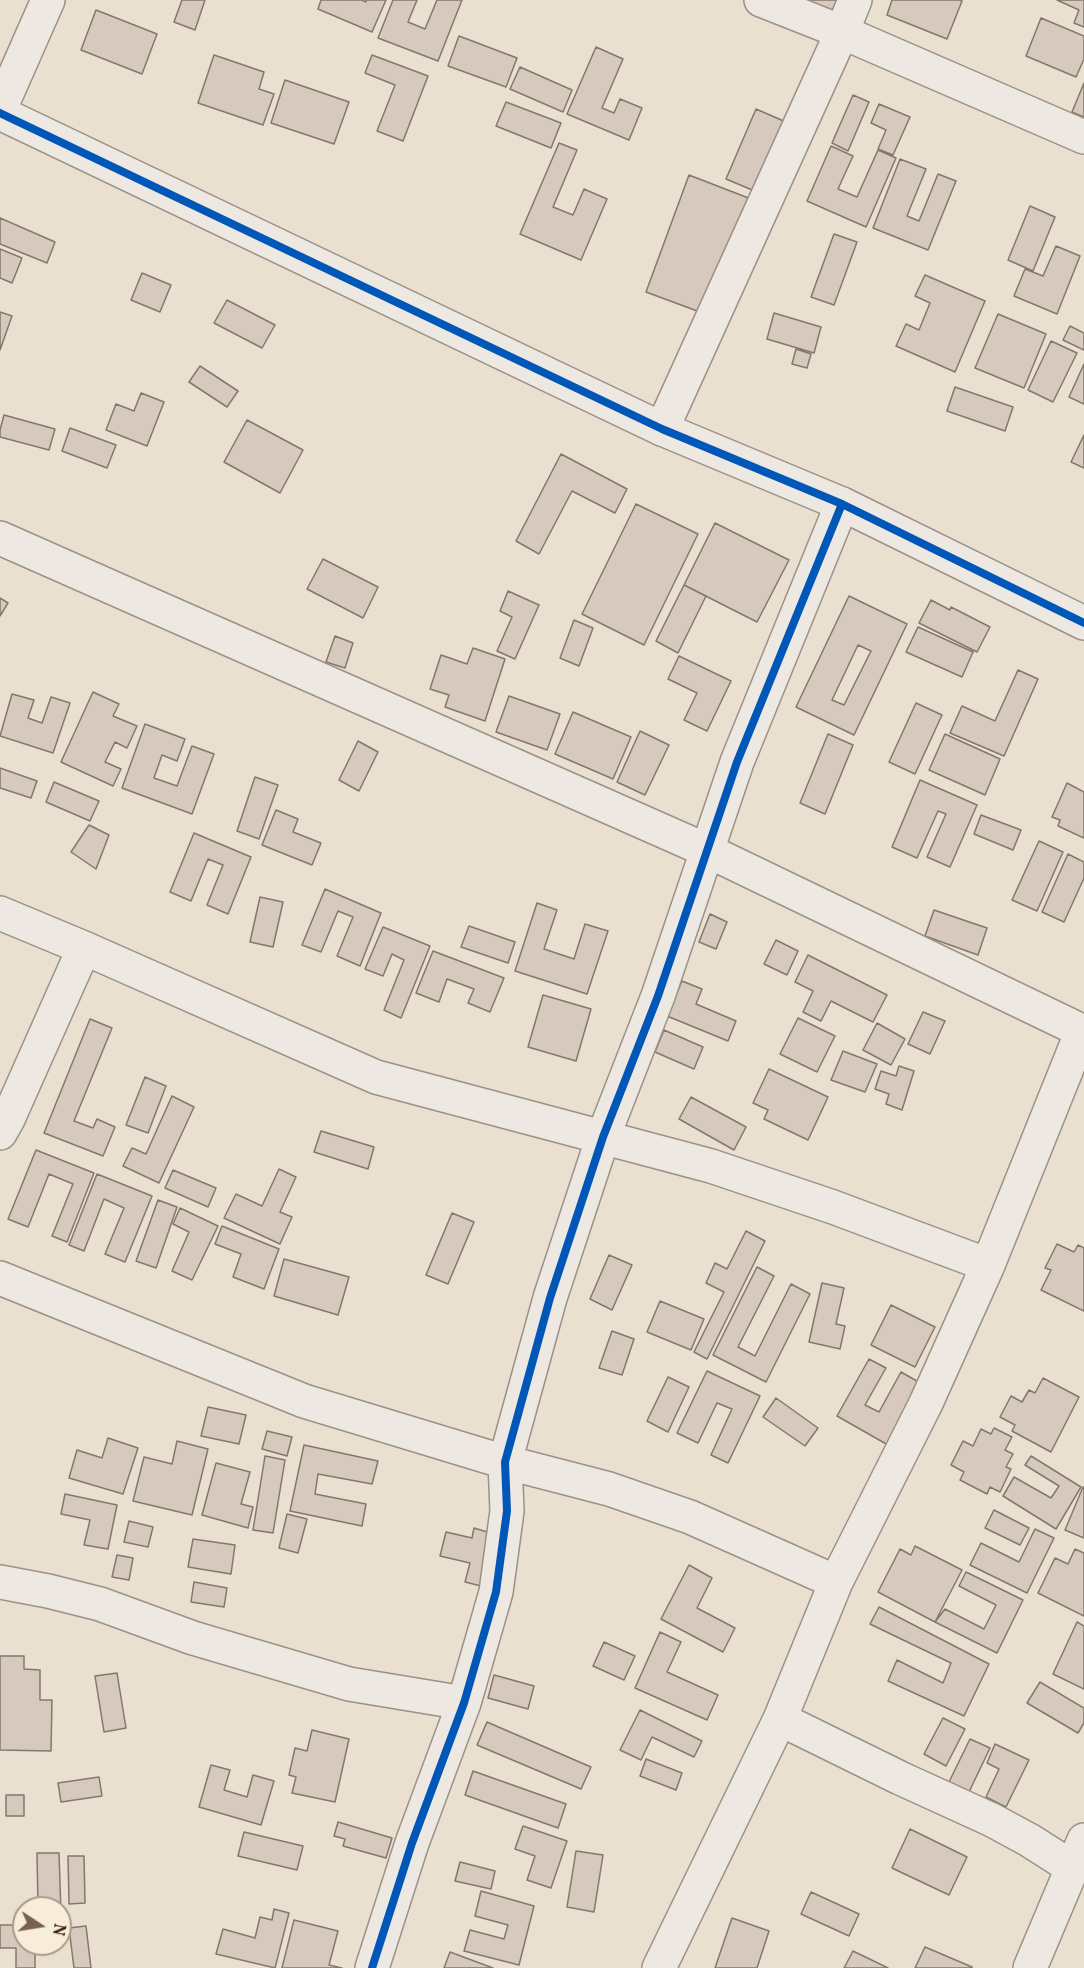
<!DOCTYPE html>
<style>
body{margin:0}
#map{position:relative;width:1084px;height:1968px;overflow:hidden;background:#eae0d0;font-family:Vollkorn,serif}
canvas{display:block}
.north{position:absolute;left:12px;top:1896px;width:60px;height:60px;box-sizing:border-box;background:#f8ecda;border:2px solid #ad9988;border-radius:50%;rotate:102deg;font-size:16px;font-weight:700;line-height:24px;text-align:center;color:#3c1c0d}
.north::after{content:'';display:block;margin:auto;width:21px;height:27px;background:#796151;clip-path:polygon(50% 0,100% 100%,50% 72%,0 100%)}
</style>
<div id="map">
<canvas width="1084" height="1968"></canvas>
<div class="north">N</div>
</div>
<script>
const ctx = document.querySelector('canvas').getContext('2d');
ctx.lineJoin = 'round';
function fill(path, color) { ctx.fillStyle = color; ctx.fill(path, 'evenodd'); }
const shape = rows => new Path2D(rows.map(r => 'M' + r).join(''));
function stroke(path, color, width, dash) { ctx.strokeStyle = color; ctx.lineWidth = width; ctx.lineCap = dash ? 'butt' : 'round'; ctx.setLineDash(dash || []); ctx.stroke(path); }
const building = shape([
 [182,0,205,0,195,30,174,22,182,0],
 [321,0,362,0,366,2,366,0,386,0,372,32,318,9,321,0],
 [393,0,417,0,408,22,425,29,437,0,462,0,438,61,378,38,393,0],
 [805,0,837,0,832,11,805,0],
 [892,0,960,0,962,1,947,39,887,15,892,0],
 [1057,0,1084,0,1084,27,1074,23,1079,10,1057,0],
 [96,10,157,34,142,74,81,50,96,10],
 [1041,18,1084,36,1084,59,1076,77,1026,56,1041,18],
 [459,36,517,58,506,87,448,66,459,36],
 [596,47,623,59,602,108,614,113,620,99,642,108,629,140,567,114,596,47],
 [214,55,264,72,259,89,274,94,263,125,198,103,214,55],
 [372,55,428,76,403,141,377,131,395,85,365,73,372,55],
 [520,67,572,90,563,112,510,89,520,67],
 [285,80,349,102,334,144,271,123,285,80],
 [1084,83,1084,117,1072,112,1084,83],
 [853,95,869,102,848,151,832,143,853,95],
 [506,102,561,123,551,148,496,126,506,102],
 [879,104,910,117,893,155,878,149,886,130,871,123,879,104],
 [756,109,786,122,757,192,726,179,756,109],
 [559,143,577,150,553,207,573,215,584,189,607,199,581,260,520,234,559,143],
 [831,146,853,156,838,189,857,197,878,150,896,158,866,227,807,201,831,146],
 [900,159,926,169,907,216,919,221,938,174,956,181,928,250,873,228,900,159],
 [689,175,751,199,708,315,646,292,689,175],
 [1030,206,1055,217,1033,271,1008,260,1030,206],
 [0,218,55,242,47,263,0,244,0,218],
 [834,234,857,242,834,305,811,297,834,234],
 [1056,246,1080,256,1057,314,1014,296,1025,269,1043,276,1056,246],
 [0,249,22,258,12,283,0,278,0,249],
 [142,273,171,285,160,312,131,300,142,273],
 [925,275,985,301,955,372,896,346,906,324,919,330,930,303,915,296,925,275],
 [227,300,275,325,262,348,214,323,227,300],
 [0,312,12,316,0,350,0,312],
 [774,313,821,327,814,353,767,339,774,313],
 [998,314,1046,334,1024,388,975,368,998,314],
 [1070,326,1084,333,1084,350,1063,340,1070,326],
 [1051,341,1077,353,1053,402,1028,390,1051,341],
 [796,349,811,354,807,368,792,364,796,349],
 [1084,364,1084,404,1069,397,1084,364],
 [200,366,238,391,227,407,189,382,200,366],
 [955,387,1013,407,1005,431,947,411,955,387],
 [141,393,164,402,147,446,106,430,116,404,134,411,141,393],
 [4,415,55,429,49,450,0,437,0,430,4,415],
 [247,420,303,450,280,493,224,462,247,420],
 [70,428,116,445,107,468,62,451,70,428],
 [1084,435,1084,468,1071,462,1084,435],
 [561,454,627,489,615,513,572,491,539,554,516,541,561,454],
 [636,504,698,534,644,645,582,614,636,504],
 [715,523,789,560,757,622,684,585,715,523],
 [323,559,378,587,363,618,307,589,323,559],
 [684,585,706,596,678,653,656,641,684,585],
 [508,591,539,605,515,659,497,651,512,617,500,611,508,591],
 [849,596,907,624,854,735,796,707,849,596],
 [858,645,871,651,844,705,832,700,858,645],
 [0,598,8,603,0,616,0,598],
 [931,600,950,610,951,607,990,627,977,652,919,623,931,600],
 [574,620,593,628,579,666,560,658,574,620],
 [918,627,973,652,962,677,906,652,918,627],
 [335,636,353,643,345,668,326,662,335,636],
 [473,648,505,659,485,721,445,707,449,695,430,689,441,655,467,664,473,648],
 [679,656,731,681,707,731,684,720,697,693,668,679,679,656],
 [1018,670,1038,679,1004,756,950,733,962,706,995,721,1018,670],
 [93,692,119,704,113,716,137,726,127,748,115,742,105,762,121,769,113,786,61,762,93,692],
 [12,694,34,700,28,718,42,723,51,697,70,703,53,753,0,736,12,694],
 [509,696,560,714,547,750,496,732,509,696],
 [916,703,942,715,915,774,889,762,916,703],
 [573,712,631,737,613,779,555,754,573,712],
 [145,724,185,739,177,761,162,755,154,778,177,786,192,746,214,754,192,814,122,788,145,724],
 [640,731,669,745,645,795,617,782,640,731],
 [828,734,853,745,825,814,800,803,828,734],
 [945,734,1000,759,985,795,929,770,945,734],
 [358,741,378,752,359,791,339,780,358,741],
 [0,768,37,781,31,798,0,788,0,768],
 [255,777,278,785,259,839,237,831,255,777],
 [920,780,977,805,950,867,927,857,946,814,938,811,917,858,892,847,920,780],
 [54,782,99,801,90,821,46,802,54,782],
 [1067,783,1084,792,1084,838,1058,826,1060,820,1052,817,1067,783],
 [276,810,298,819,293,832,321,843,312,865,262,845,276,810],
 [981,815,1021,830,1013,850,974,834,981,815],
 [89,825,109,835,96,869,71,852,89,825],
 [194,833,251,857,228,914,207,905,223,865,208,859,191,901,170,892,194,833],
 [1039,841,1063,852,1037,911,1012,900,1039,841],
 [1068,854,1084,862,1084,878,1064,922,1042,912,1068,854],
 [325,889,381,913,360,966,337,956,353,917,338,911,321,952,302,945,325,889],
 [260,897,283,902,273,947,250,942,260,897],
 [537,903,557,910,544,949,574,959,585,924,608,931,587,994,515,971,537,903],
 [934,910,987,928,978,955,925,936,934,910],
 [710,914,727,922,716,949,699,942,710,914],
 [469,926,515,942,508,963,461,947,469,926],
 [383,927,430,946,401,1018,384,1010,404,960,392,954,383,976,365,969,383,927],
 [776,940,798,951,787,975,764,964,776,940],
 [433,951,504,978,490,1012,468,1003,474,989,447,979,439,1002,416,993,433,951],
 [808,955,887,995,873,1022,831,1001,821,1021,803,1012,813,991,795,982,808,955],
 [682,981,702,989,696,1004,736,1021,728,1041,667,1016,682,981],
 [543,995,591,1009,576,1061,528,1047,543,995],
 [923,1012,945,1021,930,1054,908,1044,923,1012],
 [798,1018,835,1036,817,1072,780,1054,798,1018],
 [90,1019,112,1028,74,1121,93,1128,97,1119,115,1127,103,1156,44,1133,90,1019],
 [877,1023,905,1039,891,1065,863,1050,877,1023],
 [664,1030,703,1047,694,1069,655,1052,664,1030],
 [843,1051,877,1064,865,1092,831,1080,843,1051],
 [899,1066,914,1071,902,1110,886,1104,889,1094,875,1089,881,1071,896,1076,899,1066],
 [769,1069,828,1097,808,1140,764,1119,768,1110,753,1103,769,1069],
 [145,1077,166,1086,148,1133,126,1125,145,1077],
 [172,1096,194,1107,159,1183,123,1166,132,1148,146,1154,172,1096],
 [691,1097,746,1127,734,1150,679,1119,691,1097],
 [321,1131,374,1147,368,1169,314,1152,321,1131],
 [36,1150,94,1173,67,1242,52,1236,73,1184,49,1174,28,1227,8,1219,36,1150],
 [279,1169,296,1177,280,1212,292,1217,280,1244,224,1218,236,1194,262,1206,279,1169],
 [173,1170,216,1188,208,1207,165,1188,173,1170],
 [97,1174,152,1196,125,1262,105,1254,124,1208,104,1199,84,1251,69,1245,97,1174],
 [158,1200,177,1207,156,1268,136,1261,158,1200],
 [180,1208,218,1226,192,1280,172,1271,189,1232,173,1224,180,1208],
 [452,1213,474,1222,448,1284,426,1275,452,1213],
 [222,1226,279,1249,264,1289,233,1277,241,1254,215,1244,222,1226],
 [746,1231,765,1241,707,1359,694,1352,724,1292,706,1283,715,1263,727,1269,746,1231],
 [1057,1244,1074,1252,1078,1245,1084,1248,1084,1311,1041,1290,1051,1270,1045,1268,1057,1244],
 [609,1255,632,1265,612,1310,590,1299,609,1255],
 [284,1259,349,1277,338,1315,274,1296,284,1259],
 [757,1267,774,1276,738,1347,755,1356,791,1284,810,1294,766,1382,713,1355,757,1267],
 [822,1283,844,1288,836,1324,845,1326,840,1349,809,1342,822,1283],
 [660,1301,704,1319,691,1350,647,1332,660,1301],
 [891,1305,935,1327,915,1367,871,1345,891,1305],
 [612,1331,634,1339,622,1375,599,1368,612,1331],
 [869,1359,886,1368,865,1405,879,1412,901,1372,922,1384,888,1445,837,1416,869,1359],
 [707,1371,760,1396,728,1463,711,1455,732,1409,717,1403,698,1443,677,1433,707,1371],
 [668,1377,689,1387,668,1432,647,1421,668,1377],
 [1043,1378,1079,1397,1051,1452,1012,1431,1015,1425,1000,1417,1011,1396,1022,1402,1029,1390,1035,1393,1043,1378],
 [776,1398,818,1428,805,1446,763,1417,776,1398],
 [208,1407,246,1415,239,1444,201,1436,208,1407],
 [994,1428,1012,1437,1005,1450,1013,1454,1006,1467,1011,1469,1000,1492,990,1487,987,1494,960,1480,964,1472,951,1465,963,1441,973,1446,981,1429,991,1434,994,1428],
 [267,1431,292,1437,287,1456,262,1449,267,1431],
 [108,1438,138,1448,123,1494,69,1478,77,1450,102,1458,108,1438],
 [177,1441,208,1449,192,1515,133,1501,144,1457,172,1464,177,1441],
 [304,1445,378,1461,372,1484,318,1474,315,1494,366,1504,362,1526,290,1511,304,1445],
 [265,1456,285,1460,273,1533,253,1530,265,1456],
 [1031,1456,1081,1487,1056,1529,1003,1496,1014,1477,1051,1498,1059,1486,1025,1465,1031,1456],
 [216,1463,250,1472,241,1504,253,1507,248,1528,202,1515,216,1463],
 [1083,1487,1084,1487,1084,1538,1065,1530,1083,1487],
 [65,1494,117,1505,108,1549,84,1545,90,1520,61,1514,65,1494],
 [994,1510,1029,1528,1020,1545,985,1528,994,1510],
 [287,1514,307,1519,298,1553,279,1548,287,1514],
 [129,1521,153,1527,148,1547,124,1542,129,1521],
 [474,1528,494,1534,481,1586,465,1582,470,1563,440,1556,446,1532,472,1538,474,1528],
 [1035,1529,1054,1538,1027,1593,970,1565,981,1543,1019,1562,1035,1529],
 [193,1539,235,1545,231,1574,188,1567,193,1539],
 [915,1546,962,1570,935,1622,878,1592,900,1549,911,1555,915,1546],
 [1075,1549,1084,1553,1084,1616,1038,1593,1055,1558,1068,1564,1075,1549],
 [117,1555,133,1558,129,1580,112,1577,117,1555],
 [689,1565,712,1578,697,1608,735,1628,723,1652,661,1619,689,1565],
 [966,1572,1023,1600,997,1653,935,1622,945,1609,984,1629,996,1605,959,1586,966,1572],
 [194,1582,227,1588,224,1607,191,1602,194,1582],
 [879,1607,989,1664,964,1716,888,1681,897,1660,943,1683,951,1663,870,1624,879,1607],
 [1077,1622,1084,1626,1084,1689,1053,1674,1077,1622],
 [660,1632,681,1642,667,1672,718,1695,707,1720,635,1688,660,1632],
 [604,1642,635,1656,624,1680,593,1666,604,1642],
 [0,1656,24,1656,24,1669,40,1670,40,1700,52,1700,51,1751,0,1750,0,1656],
 [117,1673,126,1728,104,1732,95,1676,117,1673],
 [494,1675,534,1686,528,1709,488,1698,494,1675],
 [1040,1682,1084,1708,1084,1723,1078,1733,1027,1703,1040,1682],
 [640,1710,702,1741,694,1757,652,1737,641,1760,620,1750,640,1710],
 [943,1718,965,1729,946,1766,924,1754,943,1718],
 [487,1722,591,1767,581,1789,477,1745,487,1722],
 [312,1730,349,1739,335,1802,292,1793,296,1777,289,1775,295,1748,307,1751,312,1730],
 [970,1739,990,1748,969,1792,949,1782,970,1739],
 [995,1744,1029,1760,1006,1807,986,1797,999,1769,987,1763,995,1744],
 [646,1759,682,1773,676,1790,640,1776,646,1759],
 [211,1765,230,1770,224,1790,247,1797,253,1775,274,1781,261,1825,199,1807,211,1765],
 [473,1771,566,1804,558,1828,465,1795,473,1771],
 [99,1777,102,1796,61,1802,58,1783,99,1777],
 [6,1795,24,1795,24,1816,6,1816,6,1795],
 [338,1822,392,1838,386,1858,343,1846,345,1839,334,1836,338,1822],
 [523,1826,567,1841,551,1888,527,1880,535,1856,515,1849,523,1826],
 [910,1829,967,1857,949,1895,892,1868,910,1829],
 [244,1832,303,1846,297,1870,238,1856,244,1832],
 [576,1851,603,1855,594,1912,567,1907,576,1851],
 [37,1853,59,1853,61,1914,60,1908,38,1908,37,1853],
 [68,1856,84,1856,85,1903,69,1904,68,1856],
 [460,1862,495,1871,491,1889,455,1881,460,1862],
 [481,1891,534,1906,519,1965,464,1951,470,1930,504,1939,508,1925,475,1916,481,1891],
 [811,1892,859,1914,849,1936,801,1914,811,1892],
 [274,1909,289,1913,275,1968,216,1954,223,1929,255,1938,260,1917,272,1920,274,1909],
 [732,1918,769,1931,757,1968,715,1968,732,1918],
 [294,1920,338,1931,329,1965,342,1968,282,1968,294,1920],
 [0,1925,24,1925,24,1944,35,1944,35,1968,16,1968,16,1948,0,1948,0,1925],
 [86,1926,91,1968,74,1968,69,1928,86,1926],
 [925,1947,972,1967,972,1968,915,1968,925,1947],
 [853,1951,888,1968,844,1968,853,1951],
 [450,1952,493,1968,444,1968,450,1952]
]);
fill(building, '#d8c9be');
stroke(building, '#82786d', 1.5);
const minor = shape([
 [761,0,842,32,1084,137],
 [0,109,48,0],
 [662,429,842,32,855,0],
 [0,538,706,850,1084,1032],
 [0,913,84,948,376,1077,711,1166,833,1207,988,1265],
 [0,1133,8,1119,84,948],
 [0,1278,304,1401,505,1462,609,1489,690,1517,836,1582],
 [0,1582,48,1591,100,1604,193,1638,349,1684,464,1703],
 [780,1719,900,1778,992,1820,1029,1840,1073,1868],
 [372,1968,412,1843,464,1703,496,1592,507,1511,505,1462,550,1298,603,1137,658,996,737,762,842,504],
 [659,1968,780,1719,836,1582,926,1403,988,1265,1082,1031],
 [1030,1968,1084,1840]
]);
const tertiary = shape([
 [0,113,662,429,842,504,1084,623]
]);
stroke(minor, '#9b9186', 36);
stroke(tertiary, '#9b9186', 36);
stroke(minor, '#ede8e1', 33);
stroke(tertiary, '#ede8e1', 33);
stroke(shape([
 [0,113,662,429,842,504,1084,623],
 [372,1968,412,1843,464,1703,496,1592,507,1511,505,1462,550,1298,603,1137,658,996,737,762,842,504]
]), '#0057b8', 8);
</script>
